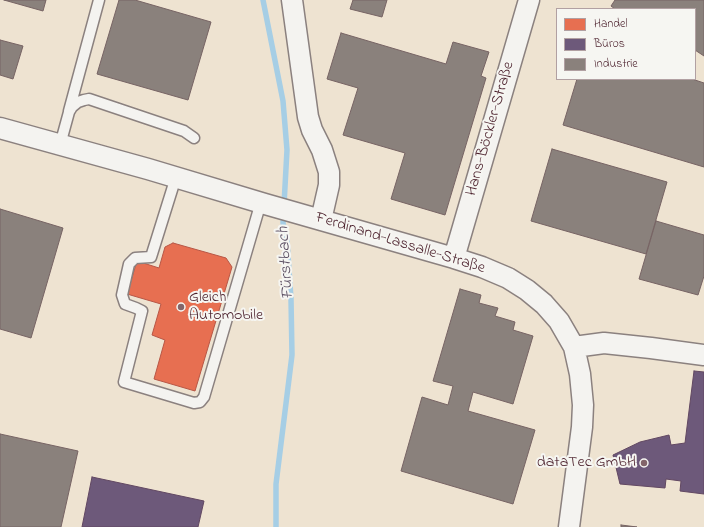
<!DOCTYPE html>
<meta charset="utf-8">
<style>
body{margin:0}
#map{position:relative;width:704px;height:527px;overflow:hidden;background:#ece7de;font-family:"Indie Flower",sans-serif}
canvas{display:block}
.legend{position:absolute;left:556px;top:8px;width:140px;height:72px;box-sizing:border-box;background:#f6f6f2;border:1px solid #b1a0a2;margin:0;padding:5px 7px;list-style:none;font-size:12px;color:#4a1f2b}
.legend li{display:flex;align-items:center;gap:8px;height:20px}
.legend b{width:20px;border:1px solid #b1a0a2}
</style>
<div id="map">
<canvas width="704" height="527"></canvas>
<ul class="legend">
<li><b style="height:11px;background:#e76f51"></b>Handel</li>
<li><b style="height:11px;background:#6d597a"></b>Büros</li>
<li><b style="height:11px;background:#8a817c"></b>Industrie</li>
</ul>
</div>
<script>
const ctx = document.querySelector('canvas').getContext('2d');
ctx.lineJoin = 'round';
function fill(path, color) { ctx.fillStyle = color; ctx.fill(path, 'evenodd'); }
const shape = rows => new Path2D(rows.map(r => 'M' + r).join(''));
function stroke(path, color, width, dash) { ctx.strokeStyle = color; ctx.lineWidth = width; ctx.lineCap = dash ? 'butt' : 'round'; ctx.setLineDash(dash || []); ctx.stroke(path); }
function write(font, color, halo, rows, align = 'center') {
  ctx.font = font + ' "Indie Flower",sans-serif'; ctx.lineWidth = 4; ctx.setLineDash([]); ctx.textBaseline = 'middle'; ctx.strokeStyle = halo; ctx.fillStyle = color; for (const [text, x, y, turn = 0] of rows) {
    ctx.save(); ctx.translate(x, y); ctx.rotate((+turn || 0) * Math.PI / 180); ctx.textAlign = isNaN(turn) ? turn : align; if (halo) ctx.strokeText(text, 0, 0); ctx.fillText(text, 0, 0); ctx.restore();
  }
}
fill(shape([
 [0,0,704,0,704,527,0,527],
 [557,9,695,9,695,79,557,79]
]), '#eee3d1');
const shops = shape([
 [173,243,226,258,232,267,195,391,154,379,165,340,152,335,161,304,127,294,137,261,159,268,165,247,173,243]
]);
fill(shops, '#e76f51');
stroke(shops, '#b85746', 1);
const offices = shape([
 [694,371,704,372,704,494,680,491,681,481,666,479,665,488,620,484,613,455,640,442,669,435,671,445,685,443,694,371],
 [92,477,204,501,198,527,82,527,92,477]
]);
fill(offices, '#6d597a');
stroke(offices, '#624862', 1);
const industry = shape([
 [4,0,46,0,43,11,4,0],
 [119,0,135,0,211,22,188,100,97,74,119,0],
 [353,0,387,0,382,17,350,9,353,0],
 [615,0,704,0,704,56,695,50,695,9,615,9,611,6,615,0],
 [341,33,446,64,453,42,489,52,481,76,486,78,445,215,391,199,405,153,343,135,358,88,327,79,341,33],
 [0,40,23,46,13,79,0,75,0,40],
 [577,79,692,79,704,83,704,167,563,125,577,79],
 [552,149,667,182,646,254,531,221,552,149],
 [0,209,63,228,31,338,0,329,0,209],
 [656,221,704,235,704,276,698,295,639,279,656,221],
 [460,289,481,295,479,303,498,308,495,316,515,322,513,330,533,336,513,404,473,392,468,411,535,430,513,504,401,471,422,397,448,405,453,386,433,381,460,289],
 [0,434,78,451,61,527,0,527,0,434],
 [621,525,637,527,621,527,621,525]
]);
fill(industry, '#8a817c');
stroke(industry, '#776464', 1);
stroke(shape([
 [263,0,283,101,287,150,283,223,287,241,291,299,292,355,276,484,276,527]
]), '#a6cee5', 5.5);
const service = shape([
 [69,111,99,0],
 [60,145,69,112,72,107,78,102,84,100,89,99,184,131,194,138],
 [176,177,151,257,135,258,129,264,122,295,125,304,136,308,142,311,124,382,194,403,200,402,204,397,261,202]
]);
const minor = shape([
 [292,0,308,117,312,130,322,150,329,172,329,185,321,220],
 [0,128,148,169,265,204,454,258,482,267,508,278,527,290,544,304,559,321,574,347,580,374,583,405,582,427,569,527],
 [454,258,529,0],
 [574,347,604,343,651,348,704,355]
]);
stroke(service, '#8b817f', 13);
stroke(minor, '#8b817f', 23);
stroke(service, '#f4f3f0', 10);
stroke(minor, '#f4f3f0', 20);
for (const [x, y, r, color] of [
 [181,307,4,"#83656a"],
 [644,463,4,"#83656a"]
]) { const dot = new Path2D(); dot.arc(x, y, r, 0, 2 * Math.PI); ctx.fillStyle = color; ctx.fill(dot); stroke(dot, '#f6f6f2', 1.5); }
write('16px', '#4a1f2b', '#f6f6f2', [
 ["Hans-Böckler-Straße",491,129,-74],
 ["Ferdinand-Lassalle-Straße",400,244,17]
]);
write('16px', '#4a1f2b', '#f6f6f2', [
 ["Gleich",189,298],
 ["Automobile",189,316],
 ["dataTec GmbH",636,463,"right"]
], 'left');
write('italic 17px', '#5d5164', '#f6f6f2', [
 ["Fürstbach",287,263,-94]
]);
</script>
